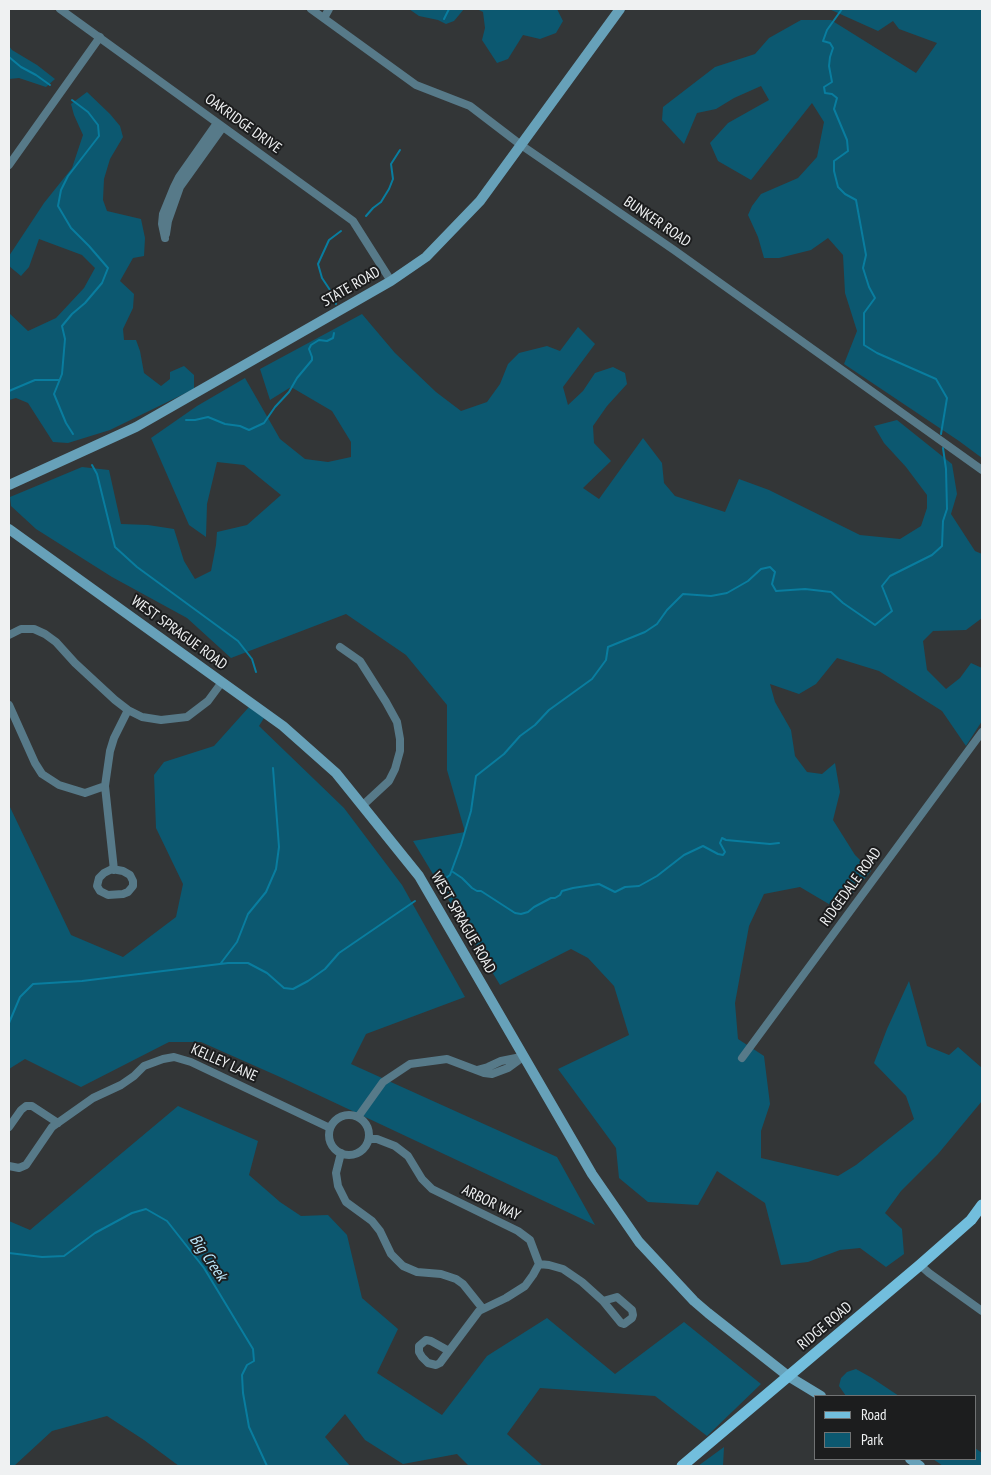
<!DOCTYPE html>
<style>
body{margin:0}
#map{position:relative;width:991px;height:1475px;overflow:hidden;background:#333637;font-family:"PT Sans Narrow",sans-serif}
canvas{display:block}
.frame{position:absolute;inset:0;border:10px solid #eff1f2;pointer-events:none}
.legend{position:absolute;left:814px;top:1395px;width:162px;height:65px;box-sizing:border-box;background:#1c1d1e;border:1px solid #707273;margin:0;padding:6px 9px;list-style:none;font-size:15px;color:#eff1f2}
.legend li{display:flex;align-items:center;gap:10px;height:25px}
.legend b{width:25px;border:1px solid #707273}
</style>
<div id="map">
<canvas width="991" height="1475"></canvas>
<div class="frame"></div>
<ul class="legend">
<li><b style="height:6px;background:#72bedd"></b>Road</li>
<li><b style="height:14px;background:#0c5870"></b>Park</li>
</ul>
</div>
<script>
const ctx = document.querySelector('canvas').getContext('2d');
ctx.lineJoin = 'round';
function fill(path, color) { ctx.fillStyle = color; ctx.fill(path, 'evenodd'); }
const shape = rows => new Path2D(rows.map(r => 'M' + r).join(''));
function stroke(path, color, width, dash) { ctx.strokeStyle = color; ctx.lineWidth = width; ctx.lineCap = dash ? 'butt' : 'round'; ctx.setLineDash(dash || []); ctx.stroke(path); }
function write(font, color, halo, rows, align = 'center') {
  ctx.font = font + ' "PT Sans Narrow",sans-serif'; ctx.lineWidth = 4; ctx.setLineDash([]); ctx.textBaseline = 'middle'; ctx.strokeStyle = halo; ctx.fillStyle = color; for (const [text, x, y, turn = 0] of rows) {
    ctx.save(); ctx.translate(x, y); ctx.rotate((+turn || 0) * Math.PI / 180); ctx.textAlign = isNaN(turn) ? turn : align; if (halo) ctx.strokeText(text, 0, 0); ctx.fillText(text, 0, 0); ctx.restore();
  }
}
fill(shape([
 [409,9,464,9,454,21,446,24,438,20,419,16],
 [477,9,557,9,563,21,556,33,540,39,523,35,508,59,497,63,482,40,485,28,483,12],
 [829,9,982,9,982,458,959,441,844,364,857,331,845,293,843,255,828,238,811,250,779,258,764,258,758,237,748,215,752,206,761,194,798,178,817,157,824,122,812,103,751,180,718,161,710,143,728,123,769,100,761,86,734,98,716,109,697,113,684,144,662,120,663,107,715,67,755,54,769,38,801,20,831,20,916,73,937,43,899,29,893,21,878,31],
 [9,46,12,50,37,65,55,79,46,87,19,78,9,79],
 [87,92,110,114,120,126,123,137,110,159,104,179,103,200,107,211,141,219,145,238,144,256,133,258,120,281,134,294,133,308,123,329,124,340,136,340,140,351,144,373,161,386,170,379,170,372,184,366,194,375,194,389,110,430,68,443,53,442,28,403,16,398,9,400,9,313,28,331,56,318,84,288,95,268,82,255,39,239,29,267,21,276,9,266,9,256,44,203,72,168,83,135,74,115,71,104],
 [362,314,395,353,436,392,461,411,487,402,500,384,508,364,519,353,547,346,560,351,578,327,595,344,563,387,568,405,583,391,595,373,613,367,625,373,627,384,607,406,593,426,594,443,611,461,583,488,599,499,643,438,662,463,664,483,675,496,725,512,739,479,769,490,860,535,900,539,921,526,927,508,927,495,906,467,884,443,874,426,897,420,952,464,957,494,951,514,975,551,982,554,982,618,966,630,933,631,923,641,927,670,946,689,960,678,971,663,982,668,982,721,966,746,942,711,879,671,837,658,816,684,799,694,770,684,775,702,791,730,795,756,807,772,822,774,835,763,840,792,833,820,855,855,871,871,839,910,800,887,764,894,749,926,735,1003,738,1039,764,1056,770,1104,761,1131,761,1158,838,1176,856,1165,914,1119,906,1096,874,1063,887,1029,909,981,927,1046,949,1055,958,1047,982,1068,982,1101,938,1154,901,1191,885,1213,902,1229,904,1254,886,1267,860,1248,840,1250,808,1262,781,1265,765,1203,717,1171,698,1205,648,1202,619,1178,616,1148,558,1069,629,1035,614,986,588,958,571,949,500,985,413,841,465,832,447,770,447,705,406,655,346,614,231,658,187,618,112,577,36,529,11,506,10,497,82,467,109,470,121,524,148,525,174,529,184,561,195,579,211,571,216,545,217,532,247,525,281,495,244,465,217,462,207,504,206,537,189,525,151,438,197,406,245,378,280,439,305,459,328,462,351,457,351,442,332,411,291,387,270,400,260,369],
 [249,707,264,718,259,726,344,808,402,885,465,997,366,1034,351,1064,557,1157,595,1225,280,1077,201,1042,169,1042,81,1087,25,1059,9,1069,9,805,71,935,123,957,176,917,183,884,156,828,154,775,164,762,214,746],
 [178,1106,258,1141,249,1175,280,1202,301,1216,328,1215,347,1235,362,1298,398,1329,377,1373,442,1415,487,1356,547,1318,615,1374,684,1322,761,1384,707,1436,655,1396,540,1388,507,1434,543,1466,469,1466,457,1454,403,1464,365,1440,345,1414,325,1437,350,1466,179,1466,144,1440,107,1416,52,1431,14,1466,9,1466,9,1221,30,1230],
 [856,1369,872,1378,899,1396,846,1396,839,1386,841,1378,847,1372],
 [724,1447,723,1466,698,1466],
 [975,1448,982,1453,982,1466,943,1466,933,1459,975,1459]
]), '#0c5870');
stroke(shape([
 [842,9,827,30,823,41,830,43,833,48,830,57,829,66,832,82,824,87,825,93,832,94,837,98,834,109,847,140,848,151,834,161,834,171,838,187,845,194,856,200,866,255,863,268,869,287,875,298,864,313,864,345,877,353,936,379,947,398,941,434],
 [444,19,449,9],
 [9,57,21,67,36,75,50,85],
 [72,100,88,112,98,125,99,136,68,176,61,190,58,206,71,228,89,246,108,268,102,283,85,303,72,314,62,326,65,339,62,374,54,394,66,423,73,434],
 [366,216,373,208,381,202,389,189,393,179,391,164,400,150],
 [336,304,330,290,322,278,318,264,329,240,341,231],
 [9,391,35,380,59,380],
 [186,420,195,420,208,417,225,424,240,426,249,430,264,423,275,407,289,392,297,378,312,360,312,357,309,349,311,345,319,340,327,341,333,338,334,333],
 [92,465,97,474,115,547,137,567,238,641,252,659,256,672],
 [453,872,462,878,472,888,477,891,481,891,515,913,521,914,528,912,534,907,551,898,555,898,560,895,562,891,573,888,599,884,615,892,625,887,639,886,657,876,684,855,703,846,718,854,723,855,725,852,720,843,722,838,726,840,770,844,779,843],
 [439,883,450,875,461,845,471,811,476,776,504,754,520,736,535,725,549,710,592,679,606,660,608,647,645,632,657,624,667,610,683,594,711,596,727,593,748,581,761,569,770,567,775,572,772,584,776,591,805,589,831,592,843,603,875,625,892,611,882,586,890,576,932,555,942,546,943,521,947,509,946,469,943,448],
 [221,963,237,942,248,914,266,892,276,869,279,847,273,768],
 [9,1023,20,997,33,984,82,981,228,963,248,963,267,973,284,988,293,989,308,981,325,969,339,953,415,901],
 [9,1253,42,1257,64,1256,95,1233,132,1213,146,1209,167,1221,204,1268,253,1349,254,1361,247,1365,242,1375,243,1393,249,1427,267,1466]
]), '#097d9f', 2);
stroke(shape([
 [60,9,353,221,391,281],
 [311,9,416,85,470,106,521,145,674,250,982,470],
 [324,18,329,9],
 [9,165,100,37],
 [166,234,168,221,180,187,223,127],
 [165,238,162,224,163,214,174,187,179,177,217,123],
 [9,635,21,629,34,629,45,634,56,642,75,663,115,700,128,710,142,717,161,720,187,717,208,701,222,682],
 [340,647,360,661,386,702,397,722,400,739,400,751,395,769,389,781,362,806],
 [9,705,35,763,42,774,59,785,85,793,105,786],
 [112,869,123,871,130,875,133,881,133,886,128,892,123,894,108,895,100,891,97,886,99,878,104,873,112,869],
 [114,870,105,786,110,751,114,738,128,710],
 [742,1058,982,732],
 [477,1070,488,1067,501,1061,521,1057],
 '329 1135a20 20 0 1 1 40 0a20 20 0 1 1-40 0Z',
 [358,1117,383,1082,410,1064,447,1059,484,1073,492,1074,508,1068,523,1057],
 [9,1127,21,1110,26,1106,32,1106,58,1123],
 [369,1139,377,1139,395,1146,408,1156,422,1179,432,1189,518,1231,530,1240,539,1264,533,1275,525,1286,506,1298,479,1311,440,1363,436,1365,428,1363,422,1357,419,1352,419,1346,426,1340,431,1341,449,1351],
 [341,1153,336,1173,338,1186,346,1202,372,1221,380,1231,391,1254,403,1266,417,1272,441,1274,456,1279,463,1284,483,1309],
 [9,1166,19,1168,26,1165,52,1127,93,1098,121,1085,134,1076,144,1066,163,1059,174,1057,191,1062,330,1128],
 [539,1264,549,1265,563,1269,582,1282,603,1301,621,1323,624,1324,632,1318,633,1315,632,1310,617,1297,603,1301],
 [920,1265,929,1273,982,1311]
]), '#577a89', 8);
stroke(shape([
 [9,485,136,427,391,281,426,257,480,201,620,9],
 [9,529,283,726,336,773,419,876,592,1174,639,1242,694,1301,708,1313,788,1376,821,1396],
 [910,1459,920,1466]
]), '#67a1b9', 10);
stroke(shape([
 [682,1466,920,1265,971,1220,982,1205]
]), '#72bedd', 11);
write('15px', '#eff1f2', '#1c1d1e', [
 ["OAKRIDGE DRIVE",243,124,36],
 ["BUNKER ROAD",657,222,34],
 ["STATE ROAD",351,287,-30],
 ["WEST SPRAGUE ROAD",179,633,36],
 ["RIDGEDALE ROAD",851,887,-54],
 ["WEST SPRAGUE ROAD",463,923,60],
 ["KELLEY LANE",224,1063,24],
 ["ARBOR WAY",491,1203,26],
 ["RIDGE ROAD",825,1326,-40]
]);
write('italic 16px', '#bbe7fb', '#1c1d1e', [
 ["Big Creek",208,1258,55]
]);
</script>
